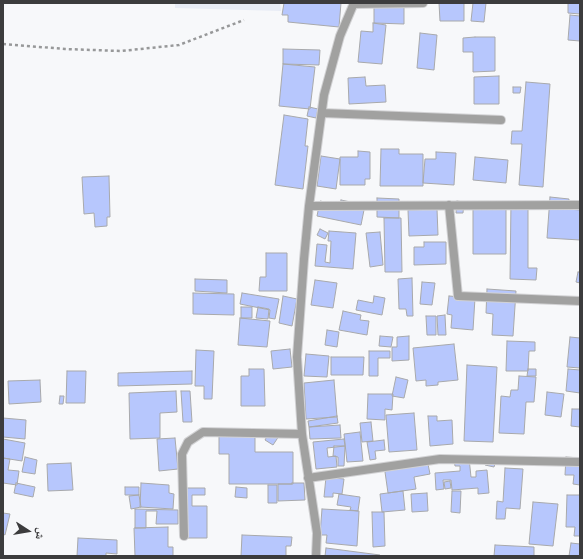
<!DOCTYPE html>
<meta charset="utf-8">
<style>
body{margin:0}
#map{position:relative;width:583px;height:559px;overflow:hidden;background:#f7f8fa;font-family:Overpass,"Noto Naskh Arabic",sans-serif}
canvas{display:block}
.frame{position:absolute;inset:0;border:4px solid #3c3c3d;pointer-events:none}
.north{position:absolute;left:8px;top:511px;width:40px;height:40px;-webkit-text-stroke:3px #f7f8fa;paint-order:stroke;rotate:102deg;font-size:11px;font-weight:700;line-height:16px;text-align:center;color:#3c3c3d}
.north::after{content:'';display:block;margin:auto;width:14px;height:18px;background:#3c3c3d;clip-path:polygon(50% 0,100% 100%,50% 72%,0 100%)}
</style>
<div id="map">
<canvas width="583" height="559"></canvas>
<div class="frame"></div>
<div class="north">ش</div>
</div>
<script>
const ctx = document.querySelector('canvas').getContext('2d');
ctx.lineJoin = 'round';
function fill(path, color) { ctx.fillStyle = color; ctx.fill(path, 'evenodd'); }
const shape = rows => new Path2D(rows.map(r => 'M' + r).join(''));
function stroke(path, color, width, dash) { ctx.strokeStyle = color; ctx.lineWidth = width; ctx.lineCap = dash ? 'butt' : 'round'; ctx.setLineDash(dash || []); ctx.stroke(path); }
fill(shape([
 [175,3,280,3,281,11,175,8]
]), '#e8ecf5');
const building = shape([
 [284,3,341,3,339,27,288,22,288,15,282,15,284,3],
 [374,3,404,3,404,24,374,23,374,3],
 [439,3,464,3,464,21,440,21,439,3],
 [473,3,486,3,484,22,471,21,473,3],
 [568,3,580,3,580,14,568,13,568,3],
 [570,15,580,16,580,41,568,40,570,15],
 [373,23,386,25,382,64,358,62,361,31,373,32,373,23],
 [420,33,437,35,434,70,417,68,420,33],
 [475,37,495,37,495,71,473,72,473,52,463,52,463,38,475,37],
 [283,49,320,50,319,65,283,64,283,49],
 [283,64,315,67,310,109,279,106,283,64],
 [499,76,499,104,474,104,474,77,499,76],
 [365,77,366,86,385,85,386,102,349,104,348,78,365,77],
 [526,82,550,84,543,187,519,185,522,144,511,144,512,131,522,131,526,82],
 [513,87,521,87,520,93,513,93,513,87],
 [309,107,318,109,316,118,307,116,309,107],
 [284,115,308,119,305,146,308,146,303,189,275,185,284,115],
 [381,149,399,149,399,154,423,154,423,186,380,186,381,149],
 [358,151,370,152,370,179,365,179,365,185,340,185,340,157,358,157,358,151],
 [436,152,456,153,454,185,423,183,425,159,436,159,436,152],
 [321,156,340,159,336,189,317,186,321,156],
 [475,157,508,160,506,183,473,180,475,157],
 [109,176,110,217,107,217,107,226,95,227,94,213,84,214,82,177,109,176],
 [550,197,569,199,568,209,580,210,580,240,547,238,550,197],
 [377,198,399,199,399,218,377,217,377,198],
 [341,200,365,205,361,225,317,216,320,201,340,205,341,200],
 [457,201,464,202,463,213,456,213,457,201],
 [511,202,528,202,528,268,537,268,536,280,510,279,511,202],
 [437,209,438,235,409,236,408,210,437,209],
 [473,209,506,209,506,254,473,254,473,209],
 [384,218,401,218,402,272,385,272,384,218],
 [320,229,328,233,325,239,317,235,320,229],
 [329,231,356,233,353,269,315,266,317,244,327,245,325,262,330,263,331,241,328,241,329,231],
 [380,232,383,265,370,267,366,233,380,232],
 [424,242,446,242,446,264,414,265,414,247,424,247,424,242],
 [266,253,287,253,287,291,259,291,260,277,266,277,266,253],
 [578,272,580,272,580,283,576,282,578,272],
 [412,278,413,316,407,316,406,309,399,309,398,279,412,278],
 [195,279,227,280,227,293,195,291,195,279],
 [315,280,337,283,333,308,311,305,315,280],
 [422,282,435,283,432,305,420,304,422,282],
 [487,289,516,291,513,336,492,335,493,314,486,313,487,289],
 [193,293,234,294,234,315,193,314,193,293],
 [242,293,279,299,275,319,269,318,270,310,240,304,242,293],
 [283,296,297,299,292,326,279,323,283,296],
 [374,296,385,298,382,315,356,310,358,300,373,303,374,296],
 [449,296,475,298,473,330,451,328,452,315,447,314,449,296],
 [241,307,252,307,252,318,241,318,241,307],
 [258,307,269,309,268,319,256,318,258,307],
 [343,311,361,315,360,320,369,321,367,335,339,330,343,311],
 [445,315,446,335,438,335,437,316,445,315],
 [426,316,436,316,436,335,427,335,426,316],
 [240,318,270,321,267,347,238,345,240,318],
 [327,330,339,332,337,347,325,345,327,330],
 [380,336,393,337,391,347,379,346,380,336],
 [409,336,409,360,392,361,392,347,397,347,397,337,409,336],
 [570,337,580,338,580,368,567,367,570,337],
 [507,341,535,342,535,351,529,351,528,371,506,371,507,341],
 [454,344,458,380,438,382,438,385,426,386,426,380,416,381,413,348,454,344],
 [290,349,292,367,273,369,271,351,290,349],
 [196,350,214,351,212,399,204,399,204,386,195,386,196,350],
 [369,351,390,351,390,358,378,358,378,376,369,376,369,351],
 [306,354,329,356,327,377,304,376,306,354],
 [331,357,364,357,363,375,331,375,331,357],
 [467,365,497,367,493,442,464,441,467,365],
 [249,369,264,369,265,406,241,406,241,376,249,376,249,369],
 [528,369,536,369,536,376,527,376,528,369],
 [568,369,580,370,580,393,566,391,568,369],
 [67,371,86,371,85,403,66,403,67,371],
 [192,371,192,384,118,386,118,373,192,371],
 [519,376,536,377,534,402,526,402,524,434,499,433,501,396,510,397,511,390,518,390,519,376],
 [396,377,408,380,404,398,392,396,396,377],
 [40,380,41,402,9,404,8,381,40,380],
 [334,380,337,417,306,419,304,383,334,380],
 [176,391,177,412,160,413,160,438,130,439,129,393,176,391],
 [181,391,190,391,192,422,183,422,181,391],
 [547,392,564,394,561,417,545,415,547,392],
 [368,394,393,394,392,410,385,409,385,420,367,419,368,394],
 [60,396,64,396,63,404,59,404,60,396],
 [572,409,580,409,580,427,571,426,572,409],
 [414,413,417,450,389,452,386,415,414,413],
 [337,416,338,423,309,427,308,421,337,416],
 [428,416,437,416,437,421,452,420,453,444,430,446,428,416],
 [3,418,26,420,25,439,3,437,3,418],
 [371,422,373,441,362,442,360,423,371,422],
 [340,425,341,438,310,439,309,427,340,425],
 [219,429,249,429,249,437,255,437,255,452,293,452,293,484,229,484,229,454,219,454,219,429],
 [270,431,279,436,273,445,265,440,270,431],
 [360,432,363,461,347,462,344,434,360,432],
 [175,438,178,469,159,471,157,439,175,438],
 [3,439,25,443,22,461,3,458,3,439],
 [344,439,345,446,327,448,328,457,336,456,337,467,316,469,313,442,344,439],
 [384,440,385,450,375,451,376,459,370,460,367,442,384,440],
 [334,446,345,446,344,466,338,466,338,457,333,456,334,446],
 [25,457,37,460,35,474,22,472,25,457],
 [566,457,580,458,580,485,573,484,574,475,565,475,566,457],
 [3,458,10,459,8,470,19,471,17,485,3,483,3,458],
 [469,458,471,477,476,477,476,471,487,470,489,493,478,494,478,488,452,490,451,480,443,480,444,489,436,490,435,473,460,471,460,466,455,466,454,459,469,458],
 [427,459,430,474,414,477,416,489,388,493,384,465,427,459],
 [487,459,496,461,494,467,485,465,487,459],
 [71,463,73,490,48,491,47,464,71,463],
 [505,468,523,469,520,509,506,508,505,519,496,519,497,501,503,502,505,468],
 [326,477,344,479,342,494,333,493,333,497,324,497,326,477],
 [450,481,451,488,445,489,444,482,450,481],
 [16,483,35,487,33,497,14,493,16,483],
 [141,483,169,485,169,493,174,494,173,509,140,507,141,483],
 [292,483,304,483,305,500,278,501,278,484,292,484,292,483],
 [268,485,277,485,277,503,268,503,268,485],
 [125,487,139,487,139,495,125,495,125,487],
 [236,487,247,488,247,498,235,497,236,487],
 [185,488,205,488,205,495,192,495,192,506,207,506,207,538,185,538,185,488],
 [403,491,405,510,382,512,380,494,403,491],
 [452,491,461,491,460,513,451,512,452,491],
 [427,493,428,511,412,512,411,494,427,493],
 [339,494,360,497,358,511,350,510,351,507,337,505,339,494],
 [139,495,141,507,131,509,129,496,139,495],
 [567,495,580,495,580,536,574,536,575,527,566,527,567,495],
 [533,502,558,504,553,546,529,544,533,502],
 [135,509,178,510,178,524,156,524,157,511,146,511,146,528,135,528,135,509],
 [322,509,359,511,357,546,326,543,327,535,320,535,322,509],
 [372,512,384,512,385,546,373,547,372,512],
 [3,513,10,514,5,535,3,534,3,513],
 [168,527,168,547,173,547,173,556,135,556,134,528,168,527],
 [242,535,292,537,291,546,286,546,286,556,291,556,241,556,242,535],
 [78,538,117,540,117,554,106,553,106,556,77,556,78,538],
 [571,543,580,544,580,556,569,556,571,543],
 [495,545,534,547,534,556,494,556,495,545],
 [326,548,380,555,380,556,325,556,326,548]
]);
fill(building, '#b7c7fd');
stroke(building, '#a8a9ab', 1);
const street = shape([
 [354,4,423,3],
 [322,113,501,120],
 [449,205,458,296,580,301],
 [309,206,580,205],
 [308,478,440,459,580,462],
 [184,536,182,454,188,442,203,432,302,434],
 [316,556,317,533,302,434,297,357,304,259,309,206,324,95,340,36,354,3]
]);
stroke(street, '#d2d2d4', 10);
stroke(shape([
 [3,44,65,49,121,51,179,45,244,20]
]), '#979899', 2.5, [3, 3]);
stroke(street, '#a1a1a0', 8);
</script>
